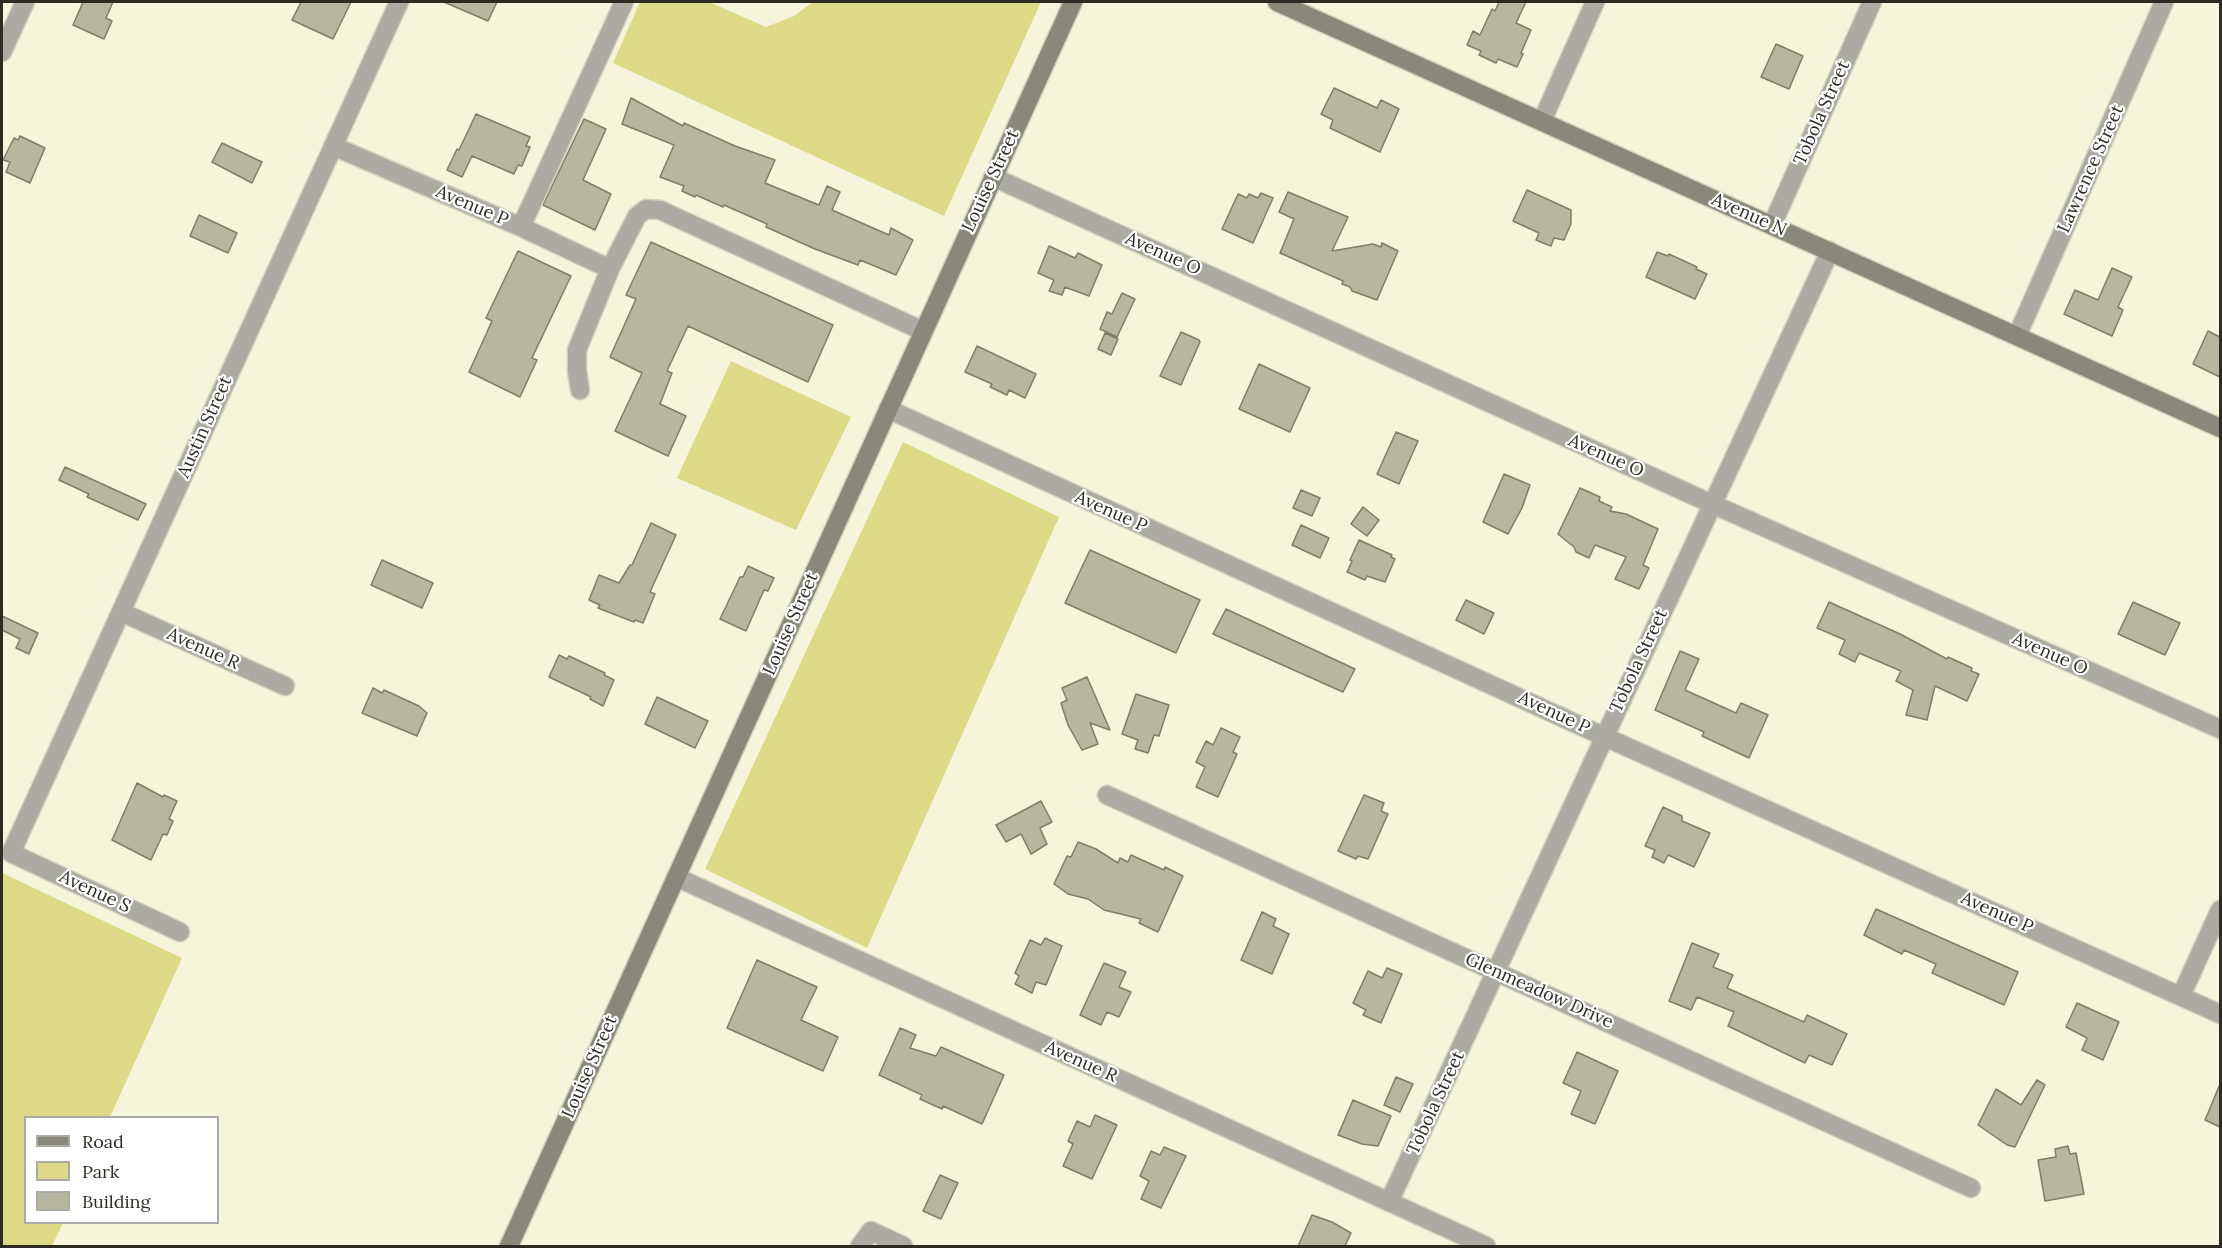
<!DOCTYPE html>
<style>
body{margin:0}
#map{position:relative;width:2222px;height:1248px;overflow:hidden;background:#f5f5dc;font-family:Lora,serif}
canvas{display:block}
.frame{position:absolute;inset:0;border:3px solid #2d2c23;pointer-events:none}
.legend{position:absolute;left:24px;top:1116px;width:195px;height:108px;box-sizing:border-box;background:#fff;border:2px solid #ababa7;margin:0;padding:8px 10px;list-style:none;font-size:18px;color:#2d2c23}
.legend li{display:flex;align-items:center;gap:12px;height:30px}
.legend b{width:30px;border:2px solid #ababa7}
</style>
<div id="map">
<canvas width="2222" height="1248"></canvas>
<div class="frame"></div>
<ul class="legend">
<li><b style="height:8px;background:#89897a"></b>Road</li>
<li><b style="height:16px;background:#ddd986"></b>Park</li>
<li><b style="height:16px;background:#b7b79f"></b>Building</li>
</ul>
</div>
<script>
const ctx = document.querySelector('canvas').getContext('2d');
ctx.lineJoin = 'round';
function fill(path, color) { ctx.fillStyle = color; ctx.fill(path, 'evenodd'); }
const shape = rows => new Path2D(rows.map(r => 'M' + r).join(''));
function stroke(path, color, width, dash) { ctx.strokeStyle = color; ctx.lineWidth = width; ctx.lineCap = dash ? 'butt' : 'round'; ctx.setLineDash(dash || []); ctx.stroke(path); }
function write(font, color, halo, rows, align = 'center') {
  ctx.font = font + ' Lora,serif'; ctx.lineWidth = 4.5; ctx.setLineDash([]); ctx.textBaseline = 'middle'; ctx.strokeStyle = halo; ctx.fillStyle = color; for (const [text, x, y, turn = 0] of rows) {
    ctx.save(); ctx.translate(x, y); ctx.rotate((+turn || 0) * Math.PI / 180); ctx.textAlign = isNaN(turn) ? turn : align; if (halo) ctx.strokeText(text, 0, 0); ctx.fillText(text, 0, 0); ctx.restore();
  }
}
fill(shape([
 [640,2,709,2,766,27,794,16,813,2,1041,2,944,216,613,63],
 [731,361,851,417,796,530,677,478],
 [903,442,1059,517,867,948,705,869],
 [2,873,182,958,110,1117,26,1118,26,1222,63,1223,52,1246,2,1246]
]), '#ddd986');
const building = shape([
 [83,2,113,2,106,18,112,21,104,39,73,25,83,2],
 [301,2,351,2,333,39,292,20,301,2],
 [444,2,497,2,488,21,444,2],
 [1499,2,1526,2,1516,23,1531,30,1521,53,1523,54,1517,67,1498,59,1496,63,1479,55,1481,51,1467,45,1473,31,1480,35,1492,9,1495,11,1499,2],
 [1776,44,1803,56,1789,89,1761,77,1776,44],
 [1334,88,1377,108,1381,100,1399,109,1380,152,1330,128,1333,120,1321,114,1334,88],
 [631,98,683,126,684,123,735,146,775,160,765,183,819,205,827,186,840,192,832,210,889,235,891,228,913,240,896,275,860,260,858,265,815,249,766,227,767,224,724,205,723,207,696,195,695,197,682,191,684,186,660,177,674,145,622,124,631,98],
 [476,114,530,137,526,146,530,147,522,166,518,165,514,174,472,156,462,177,447,170,457,149,459,150,476,114],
 [584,119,606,129,583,180,611,194,595,230,543,205,584,119],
 [20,136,45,148,30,183,6,172,10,162,3,160,14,138,18,140,20,136],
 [222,143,262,162,252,183,212,162,222,143],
 [1527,190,1571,210,1571,224,1564,240,1554,238,1551,246,1543,243,1536,240,1539,233,1513,221,1527,190],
 [1288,192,1348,217,1332,251,1373,244,1381,247,1382,243,1398,251,1377,300,1352,291,1350,287,1342,284,1343,281,1280,253,1294,219,1279,212,1288,192],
 [1261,193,1273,198,1253,243,1222,229,1238,194,1247,198,1249,194,1258,198,1261,193],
 [199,215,237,233,228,253,190,236,199,215],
 [651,242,833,325,808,382,688,326,667,371,672,373,660,404,686,416,668,456,615,431,642,373,610,357,636,299,626,295,651,242],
 [1049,246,1075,258,1078,253,1102,265,1089,296,1065,287,1062,295,1049,291,1054,280,1038,273,1049,246],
 [518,251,571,276,532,358,537,360,520,397,469,372,492,321,486,318,518,251],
 [1657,252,1668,256,1669,254,1697,267,1696,269,1707,274,1695,299,1646,277,1657,252],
 [2112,268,2132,277,2118,307,2123,310,2112,336,2064,314,2075,290,2098,300,2112,268],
 [1122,293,1135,299,1117,337,1100,329,1107,312,1112,314,1122,293],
 [2208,331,2220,337,2220,377,2193,364,2208,331],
 [1181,332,1199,340,1200,342,1181,385,1160,376,1181,332],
 [1105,333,1118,339,1111,355,1098,349,1105,333],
 [977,346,1036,374,1025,398,1009,390,1007,395,990,387,992,384,965,372,977,346],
 [1259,364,1310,388,1290,432,1239,409,1259,364],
 [1396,432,1418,441,1399,484,1377,474,1396,432],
 [65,467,146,504,138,520,87,497,89,494,59,480,65,467],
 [1504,474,1530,485,1522,508,1508,534,1483,522,1504,474],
 [1580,488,1600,497,1599,501,1612,507,1610,511,1626,514,1658,529,1643,565,1649,568,1639,589,1615,579,1626,557,1595,545,1589,558,1576,552,1574,547,1558,534,1580,488],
 [1301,490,1320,498,1312,516,1293,508,1301,490],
 [1363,507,1379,520,1367,536,1351,524,1363,507],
 [651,523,676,535,650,592,655,594,643,623,635,620,634,622,598,608,600,605,589,600,599,575,619,583,630,565,632,565,651,523],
 [1301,525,1329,538,1320,558,1292,545,1301,525],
 [1359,540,1392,555,1391,557,1395,559,1385,582,1367,576,1365,580,1347,572,1352,561,1350,560,1359,540],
 [1090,550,1200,600,1176,653,1065,603,1090,550],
 [382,560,433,583,422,608,371,585,382,560],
 [748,566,774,578,768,591,764,590,746,631,720,619,740,577,743,577,748,566],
 [1466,600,1494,613,1484,634,1456,620,1466,600],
 [1829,602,1900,634,1947,659,1948,657,1972,668,1971,671,1979,674,1967,701,1935,686,1927,720,1906,715,1913,690,1896,681,1901,671,1859,653,1855,662,1839,654,1845,640,1817,628,1829,602],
 [2133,602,2180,623,2165,655,2118,634,2133,602],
 [1226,609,1355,669,1343,692,1213,634,1226,609],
 [2,616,38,633,29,654,16,648,20,639,2,630,2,616],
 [1680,651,1699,659,1685,690,1736,713,1741,703,1768,715,1749,758,1702,736,1704,732,1655,710,1680,651],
 [559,655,567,659,569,656,605,673,604,675,614,680,603,706,590,699,591,697,549,677,559,655],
 [1087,677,1110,730,1090,723,1098,744,1082,750,1068,725,1061,703,1067,700,1062,688,1087,677],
 [373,688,382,693,384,690,419,706,427,713,417,736,362,713,373,688],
 [1136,694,1169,705,1159,736,1154,735,1148,753,1135,749,1138,740,1122,734,1136,694],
 [657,697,708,721,695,748,645,724,657,697],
 [1221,728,1240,737,1233,752,1237,754,1218,797,1196,787,1205,767,1196,762,1206,741,1213,745,1221,728],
 [137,783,163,797,164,795,177,801,169,819,173,821,167,835,163,834,151,860,112,840,137,783],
 [1364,795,1384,803,1381,811,1388,814,1368,859,1358,856,1356,859,1338,851,1364,795],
 [1041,801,1052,822,1040,828,1047,844,1031,854,1021,834,1006,842,996,825,1041,801],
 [1663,807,1682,816,1682,821,1710,833,1694,867,1668,855,1664,863,1652,857,1655,850,1645,846,1663,807],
 [1078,842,1096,849,1118,863,1120,858,1128,862,1131,855,1164,870,1165,867,1183,876,1158,932,1139,923,1141,919,1104,910,1088,899,1068,894,1054,884,1067,856,1071,857,1078,842],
 [1876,909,2018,972,2004,1005,1932,973,1936,964,1904,950,1902,954,1864,935,1876,909],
 [1262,912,1276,919,1273,926,1289,934,1272,974,1241,960,1262,912],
 [1045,938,1062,946,1046,985,1036,982,1032,993,1015,984,1019,976,1015,973,1030,940,1041,945,1045,938],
 [1692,943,1719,954,1713,967,1733,975,1727,988,1804,1022,1807,1015,1847,1034,1832,1065,1809,1055,1805,1063,1728,1026,1734,1012,1697,997,1691,1010,1669,1001,1692,943],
 [757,960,817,987,801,1020,838,1037,823,1071,727,1028,757,960],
 [1104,963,1126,972,1119,987,1131,992,1119,1017,1107,1012,1101,1025,1080,1015,1104,963],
 [1387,968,1402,974,1381,1023,1363,1015,1366,1010,1353,1003,1368,971,1382,978,1387,968],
 [2077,1003,2119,1022,2103,1060,2082,1050,2087,1038,2066,1027,2077,1003],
 [900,1028,916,1035,910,1048,936,1056,941,1047,1004,1075,982,1124,943,1106,942,1109,920,1099,922,1095,879,1075,900,1028],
 [1577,1052,1618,1071,1595,1124,1571,1114,1581,1091,1563,1083,1577,1052],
 [1396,1077,1413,1084,1400,1112,1384,1105,1396,1077],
 [2037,1080,2045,1085,2015,1147,2007,1145,1978,1125,1996,1089,2021,1105,2037,1080],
 [2220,1084,2220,1127,2205,1120,2220,1084],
 [1353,1100,1391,1116,1378,1146,1362,1144,1338,1135,1353,1100],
 [1095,1115,1117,1125,1092,1179,1063,1166,1073,1144,1068,1141,1077,1121,1090,1127,1095,1115],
 [2068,1146,2070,1154,2076,1153,2084,1194,2045,1201,2038,1160,2056,1157,2055,1149,2068,1146],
 [1164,1147,1186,1156,1161,1208,1141,1199,1149,1181,1140,1176,1151,1151,1160,1155,1164,1147],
 [940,1175,958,1183,941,1219,923,1211,940,1175],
 [1312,1215,1332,1222,1351,1233,1345,1246,1298,1246,1312,1215]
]);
fill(building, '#b7b79f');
stroke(building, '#7e7d67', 1.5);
const street = shape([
 [2,52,25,2],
 [1542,121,1595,2],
 [333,146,521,227,610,269],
 [993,177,1712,504,2220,729],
 [1772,225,1872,2],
 [521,227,624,2],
 [2017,336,2164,2],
 [580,390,577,371,577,350,610,269,637,216,646,209,660,210,923,331],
 [888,409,1605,737,2220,1014],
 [121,612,285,686],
 [1107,795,1971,1188],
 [676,877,1486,1246],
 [180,932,11,853,399,2],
 [2181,996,2220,910],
 [1389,1202,1830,251],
 [860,1246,871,1231,903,1246]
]);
const secondary = shape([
 [1277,2,2220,428],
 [509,1246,1073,2]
]);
stroke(street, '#d1d1bb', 21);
stroke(secondary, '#d1d1bb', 21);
stroke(street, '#acaba1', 18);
stroke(secondary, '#89897a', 18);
write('18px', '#2d2c23', '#fff', [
 ["Tobola Street",1822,113,-66],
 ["Lawrence Street",2091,169,-66],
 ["Louise Street",991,181,-65],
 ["Avenue P",472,206,23],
 ["Avenue N",1749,215,24],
 ["Avenue O",1163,254,24],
 ["Austin Street",205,427,-66],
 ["Avenue O",1606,456,24],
 ["Avenue P",1111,512,24],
 ["Louise Street",791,624,-66],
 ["Avenue R",203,649,24],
 ["Avenue O",2050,654,24],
 ["Tobola Street",1639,661,-65],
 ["Avenue P",1554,713,25],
 ["Avenue S",95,892,25],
 ["Avenue P",1997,913,24],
 ["Glenmeadow Drive",1539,991,24],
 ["Avenue R",1081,1062,24],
 ["Louise Street",590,1067,-66],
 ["Tobola Street",1436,1103,-65]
]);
</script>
